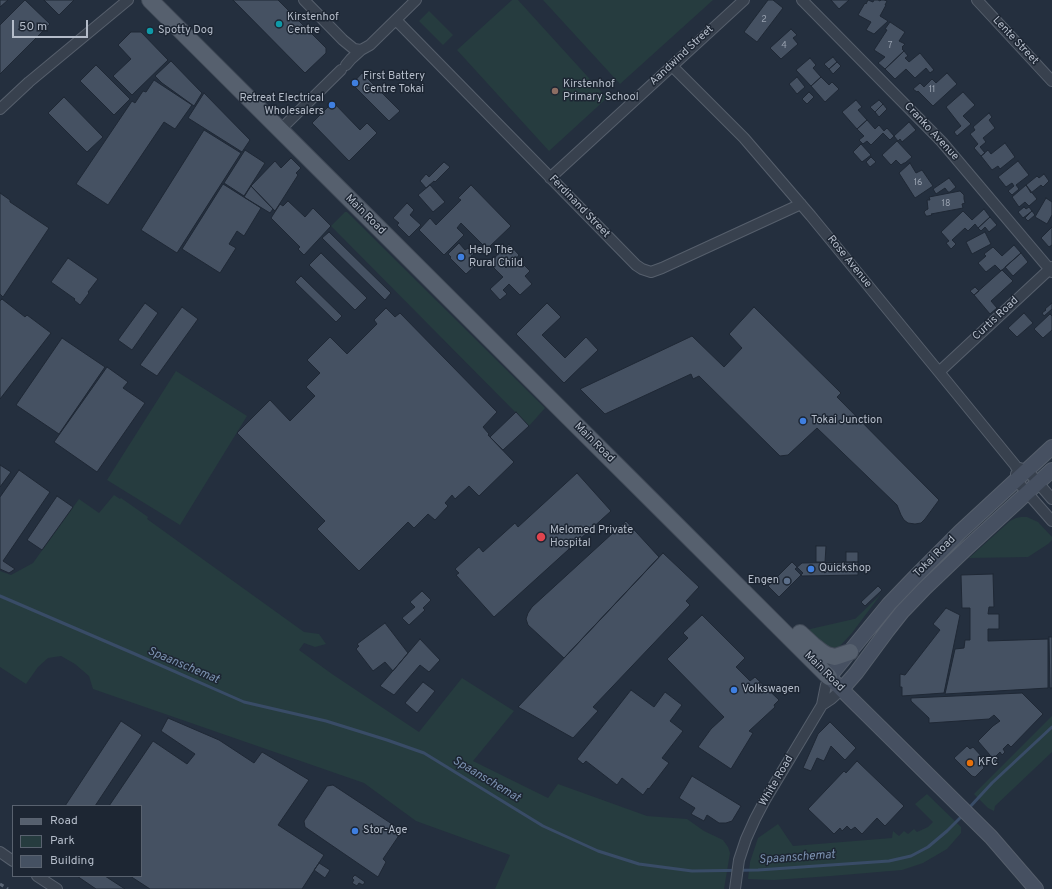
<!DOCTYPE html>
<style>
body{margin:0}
#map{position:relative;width:1052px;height:889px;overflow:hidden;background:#242f3e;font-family:Overpass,sans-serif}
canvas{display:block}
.legend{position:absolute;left:12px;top:805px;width:130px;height:72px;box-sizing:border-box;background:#1d2633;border:1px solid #59626f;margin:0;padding:5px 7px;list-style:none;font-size:12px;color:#b4bcc9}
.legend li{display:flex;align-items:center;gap:8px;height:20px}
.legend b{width:20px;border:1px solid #59626f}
.scale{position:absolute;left:12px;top:20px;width:76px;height:18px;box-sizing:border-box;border:2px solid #b4bcc9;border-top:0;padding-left:5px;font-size:12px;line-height:14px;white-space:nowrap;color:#b4bcc9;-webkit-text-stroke:3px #1d2633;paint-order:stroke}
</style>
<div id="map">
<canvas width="1052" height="889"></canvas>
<ul class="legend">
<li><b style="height:5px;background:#56606e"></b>Road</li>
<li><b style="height:11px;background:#263c3f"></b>Park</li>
<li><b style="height:11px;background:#455162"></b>Building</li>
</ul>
<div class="scale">50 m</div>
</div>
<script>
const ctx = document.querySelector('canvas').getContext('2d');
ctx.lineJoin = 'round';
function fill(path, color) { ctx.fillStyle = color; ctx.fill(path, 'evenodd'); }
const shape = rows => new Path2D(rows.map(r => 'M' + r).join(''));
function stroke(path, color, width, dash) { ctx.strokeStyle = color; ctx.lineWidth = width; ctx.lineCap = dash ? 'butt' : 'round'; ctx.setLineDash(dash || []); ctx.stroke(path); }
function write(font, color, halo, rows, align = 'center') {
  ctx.font = font + ' Overpass,sans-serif'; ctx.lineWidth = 3; ctx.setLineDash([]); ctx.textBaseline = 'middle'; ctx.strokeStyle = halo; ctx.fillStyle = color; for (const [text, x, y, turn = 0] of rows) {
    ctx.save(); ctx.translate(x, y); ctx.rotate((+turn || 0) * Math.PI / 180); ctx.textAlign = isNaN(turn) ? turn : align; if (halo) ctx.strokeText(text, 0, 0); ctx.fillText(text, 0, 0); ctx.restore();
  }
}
fill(shape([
 [512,0,518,0,607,98,549,151,457,50],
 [543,0,713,0,620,84],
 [429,11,453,35,443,45,419,21],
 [345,212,347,212,545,408,529,426,331,226],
 [176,371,247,416,180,525,107,480],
 [114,495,120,499,121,498,148,517,147,519,304,632,319,634,326,644,315,647,304,643,299,650,332,674,419,732,462,678,514,711,473,761,548,798,558,784,647,816,687,819,704,831,723,840,728,847,730,853,724,889,495,889,510,855,416,821,364,783,93,689,89,676,75,664,61,656,48,658,38,667,26,684,0,667,0,571,11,575,33,563,79,499,99,513],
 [1021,517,1027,517,1038,522,1052,537,1052,540,1048,544,1028,557,969,558,1010,521,1016,518],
 [881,594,852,633,839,647,834,649,829,649,806,630,854,619,855,619],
 [1052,716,1052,752,995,806,994,811,988,808,974,794],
 [927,794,961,827,961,833,947,849,923,863,902,870,831,876,774,880,748,879,750,862,758,838,778,824,793,846,892,838,893,831,899,836,904,831,908,834,914,829,917,832,928,827,933,822,915,804]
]), '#263c3f');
stroke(shape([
 [0,596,135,654,244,702,326,721,387,740,424,753,543,826,598,851,639,864,692,871,758,870,889,861,911,856,928,847,947,831,963,815],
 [968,809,992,783,1052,727]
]), '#394c67', 3);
const building = shape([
 [0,0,8,0,0,7,0,0],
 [25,0,50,24,0,74,0,25,25,0],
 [44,0,74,0,59,15,44,0],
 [233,0,278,0,326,48,326,53,305,73,233,0],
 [768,0,773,0,783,8,757,42,744,32,768,0],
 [831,0,849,0,839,9,831,0],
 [868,0,873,2,874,0,878,0,880,1,881,0,884,0,887,1,885,5,886,5,880,16,888,21,874,34,866,30,871,22,858,15,865,3,866,4,868,0],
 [890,22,905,32,899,41,905,44,902,47,903,48,902,49,904,51,885,69,878,63,885,57,874,50,887,30,885,29,890,22],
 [791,29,797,35,793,38,798,44,781,59,770,48,791,29],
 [131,32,141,32,168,60,132,95,113,76,131,59,118,45,131,32],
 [904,51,908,56,905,58,909,62,920,53,934,70,930,73,926,68,915,78,906,69,895,79,885,69,904,51],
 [833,57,837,62,829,69,824,64,833,57],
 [810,58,816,65,813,68,821,77,811,86,796,70,810,58],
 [171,61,202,93,194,106,162,83,155,76,171,61],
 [837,62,841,66,833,74,829,69,837,62],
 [96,65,130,99,114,115,80,81,96,65],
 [362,73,400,111,389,121,352,84,362,73],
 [947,73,957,84,933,106,918,91,917,92,913,89,920,83,924,87,932,79,936,83,947,73],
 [797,77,805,87,797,94,789,84,797,77],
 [821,77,829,85,832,82,839,89,825,102,811,86,821,77],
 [154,80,192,105,175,129,164,122,108,205,76,184,132,101,135,103,143,91,146,92,154,80],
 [809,92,814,97,807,104,802,99,809,92],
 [963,92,975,105,963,116,971,124,957,136,954,132,961,126,957,121,946,107,963,92],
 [204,93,250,140,242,152,188,118,204,93],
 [64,97,103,137,87,152,48,113,64,97],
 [856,100,862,107,858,110,867,120,857,129,842,112,856,100],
 [879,100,883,104,875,112,870,107,879,100],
 [333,102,360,130,367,123,377,133,349,161,312,123,333,102],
 [883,104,887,109,879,117,875,112,883,104],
 [989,113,992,117,989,120,995,128,983,138,986,142,980,147,985,153,981,156,974,148,978,144,970,134,975,130,973,127,989,113],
 [867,120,875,129,879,125,884,131,887,128,894,136,890,140,883,133,871,145,867,141,863,144,859,140,864,136,857,129,867,120],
 [909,122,916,130,902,142,900,139,898,141,894,136,909,122],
 [204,130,241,153,177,253,141,230,204,130],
 [897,141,912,157,905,163,904,163,901,165,896,160,891,165,882,155,897,141],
 [1005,143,1015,157,1000,169,998,166,992,170,981,156,988,150,991,154,1005,143],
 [861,144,871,155,862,162,853,152,861,144],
 [245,150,265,163,244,196,224,183,245,150],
 [871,157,876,162,870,167,866,162,871,157],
 [291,158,301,168,296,173,298,175,275,211,251,186,275,161,281,168,291,158],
 [1018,161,1029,175,1016,185,1019,189,1012,195,1008,191,1014,186,1012,183,1006,187,998,177,1018,161],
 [444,162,450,167,435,182,434,181,426,188,420,181,426,174,429,177,444,162],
 [910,163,916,173,922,170,933,186,915,198,899,173,910,163],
 [1044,174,1049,181,1043,187,1041,185,1031,193,1026,185,1037,176,1039,178,1044,174],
 [949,178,956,187,950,192,948,192,945,188,936,194,933,189,949,178],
 [223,184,261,208,244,236,237,231,229,244,236,248,220,273,182,249,223,184],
 [430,185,445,202,433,212,418,195,430,185],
 [471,185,511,226,487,249,461,223,457,228,464,235,444,255,419,230,430,218,436,225,461,200,458,198,471,185],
 [1026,185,1037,199,1029,206,1025,202,1019,207,1012,197,1026,185],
 [251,186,273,209,270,213,244,197,251,186],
 [960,191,964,195,964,199,965,203,962,204,963,208,931,214,932,215,928,216,926,216,924,212,926,210,928,209,927,200,930,200,929,197,960,191],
 [0,193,10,200,10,202,49,228,3,297,0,294,0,193],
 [1046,198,1052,202,1052,215,1047,224,1035,217,1046,198],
 [288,201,305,217,313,208,331,226,304,255,298,249,300,247,271,218,280,204,283,206,288,201],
 [407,203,414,210,410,215,421,225,409,237,397,225,399,223,393,218,407,203],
 [1024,207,1026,209,1029,207,1032,211,1023,218,1018,212,1024,207],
 [984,209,990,217,978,228,975,224,968,231,965,228,952,240,956,244,951,249,946,243,949,241,941,232,963,211,972,220,984,209],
 [1032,211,1035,215,1028,221,1025,218,1032,211],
 [990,217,997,225,989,232,985,227,981,231,978,228,990,217],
 [1052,227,1052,245,1049,247,1041,238,1052,227],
 [329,232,391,293,385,300,322,238,329,232],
 [985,232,991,244,972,254,966,242,985,232],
 [459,243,465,250,468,248,474,254,471,256,478,263,466,274,450,258,451,257,448,254,459,243],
 [509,244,519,255,516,259,523,267,524,265,530,271,525,276,532,284,520,295,509,284,503,290,507,294,500,300,490,289,503,277,489,263,509,244],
 [507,259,511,263,506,268,502,264,507,259],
 [1014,245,1021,253,1001,271,995,265,986,272,978,263,986,256,984,254,993,247,1002,256,1014,245],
 [321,253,367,298,355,310,309,265,321,253],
 [1021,253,1028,262,1013,276,1005,267,1021,253],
 [68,258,98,279,88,292,89,293,80,305,74,300,75,299,51,282,68,258],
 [1002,270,1013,281,991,301,997,308,990,314,974,295,1002,270],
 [301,276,342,316,336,322,295,282,301,276],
 [975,287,979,291,974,295,970,291,975,287],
 [2,299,25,317,27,315,51,333,0,399,0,301,2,299],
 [145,303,158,313,132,350,118,340,145,303],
 [547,303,561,317,542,335,565,358,586,337,598,350,564,383,516,334,547,303],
 [1052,303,1052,309,1044,316,1042,313,1046,310,1045,309,1052,303],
 [182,307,198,319,157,376,140,365,182,307],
 [754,307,841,393,837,397,939,500,925,519,921,523,915,524,908,523,904,520,901,515,897,505,817,428,788,455,780,456,699,376,693,379,691,374,605,414,580,389,692,336,724,367,742,348,729,334,754,307],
 [386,308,395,317,400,313,497,412,483,427,489,434,488,435,514,462,479,496,469,486,455,499,452,495,445,503,448,506,435,520,428,514,414,528,408,522,359,571,317,529,325,521,237,433,270,400,290,421,315,396,306,387,320,373,307,360,330,337,347,354,377,324,374,320,386,308],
 [1024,313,1033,323,1017,337,1008,328,1024,313],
 [1050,314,1052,316,1052,330,1043,338,1034,329,1050,314],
 [62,338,105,367,59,434,16,405,62,338],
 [107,367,128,382,123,388,145,403,97,472,54,442,107,367],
 [516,412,529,426,503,450,490,437,516,412],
 [0,465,11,472,0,487,0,465],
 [19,470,50,492,3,561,15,569,9,573,0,569,0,497,19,470],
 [577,473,611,511,494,617,456,575,459,573,455,569,479,547,483,552,515,523,518,527,577,473],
 [57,496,73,507,42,550,27,540,57,496],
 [626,521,659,557,564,658,528,625,526,619,528,613,532,607,626,521],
 [816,546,826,546,825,562,816,562,816,546],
 [846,552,858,552,858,562,846,562,846,552],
 [663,553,699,587,686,601,690,605,593,707,598,711,573,738,518,707,663,553],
 [792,562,803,573,779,597,768,586,792,562],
 [858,562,858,575,802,576,795,569,802,563,858,562],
 [993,574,994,607,989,607,988,614,999,614,999,629,988,629,988,641,1048,639,1048,688,945,694,955,649,964,648,965,640,970,640,970,608,962,608,961,575,993,574],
 [878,586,882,590,865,606,861,602,878,586],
 [422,591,431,600,423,608,425,610,409,625,402,618,415,607,410,602,422,591],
 [946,608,960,615,944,693,902,696,902,687,900,687,900,674,905,675,940,630,933,624,946,608],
 [702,615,745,658,736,667,750,681,755,677,779,700,774,705,775,707,749,731,753,733,731,769,698,747,711,729,724,717,667,659,688,638,683,633,702,615],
 [385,623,408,653,393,671,385,662,373,671,356,649,359,646,357,644,385,623],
 [1049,637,1052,637,1052,688,1050,688,1049,637],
 [420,639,440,660,429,672,420,665,394,695,380,686,420,639],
 [423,682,435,691,417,713,405,703,423,682],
 [631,690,654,707,665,692,682,705,670,721,683,731,662,758,669,763,649,789,648,788,643,795,622,778,617,785,586,761,583,764,577,759,631,690],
 [1022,693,1043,714,1011,747,1008,744,1003,749,1005,752,1002,755,1000,752,995,757,998,760,993,765,990,761,990,755,978,741,993,726,1000,721,994,715,989,719,929,723,929,718,911,701,911,698,1022,693],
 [168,718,219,740,254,763,262,752,309,780,278,825,324,855,302,889,150,889,130,876,141,876,141,806,109,806,153,741,187,764,195,754,161,731,168,718],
 [121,721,142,735,95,806,65,806,121,721],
 [830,722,856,748,845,760,831,746,824,761,817,758,811,771,803,768,818,734,830,722],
 [967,746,970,749,973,747,983,758,980,761,983,765,984,768,975,777,972,776,954,758,967,746],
 [857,761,904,806,885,826,877,818,862,834,855,827,851,830,847,826,842,831,840,828,834,834,808,809,844,771,846,773,857,761],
 [692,776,741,806,732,821,726,823,719,823,707,815,704,821,691,814,695,808,679,798,692,776],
 [333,785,398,828,400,834,383,859,386,862,378,877,305,827,304,821,327,786,333,785],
 [319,863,330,870,325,878,314,870,319,863],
 [355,875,365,882,363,885,359,883,357,886,352,883,354,880,352,878,355,875],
 [77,876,105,876,125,889,96,889,77,876]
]);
fill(building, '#455162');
stroke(building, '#1f2835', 1);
const minor = shape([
 [304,0,343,40,354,49,361,50],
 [802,0,942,142,1052,272],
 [977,0,1052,81],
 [396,20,636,265,642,269,651,272,662,268,801,204],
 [346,65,351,59,361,50,370,45,416,0],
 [672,66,744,138,811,216,939,372,1015,465,1016,467,1027,470,1052,499],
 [0,109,29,82,128,0],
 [280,130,341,70],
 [550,178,744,0],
 [939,372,1052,267],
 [1016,474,1016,480,1052,521],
 [822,705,831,699,842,689],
 [0,852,13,861],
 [37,876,57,889],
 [735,889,739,860,746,839,755,819,765,800,822,705,826,685,829,677]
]);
const secondary = shape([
 [842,689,856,673,887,631,902,612,925,588,968,547,1052,470],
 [1036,889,991,837,829,677,889,604,914,578,960,532,1052,447]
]);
const primary = shape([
 [150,0,829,677],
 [800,633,813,645,822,652,827,655,835,657,850,652]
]);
stroke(minor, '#565f6c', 12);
stroke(secondary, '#565f6c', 16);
stroke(primary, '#414a57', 18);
stroke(minor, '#38414e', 10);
stroke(secondary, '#465061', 14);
stroke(primary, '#56606e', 16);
stroke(shape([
 [0,884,8,889]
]), '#5a6575', 3, [4, 4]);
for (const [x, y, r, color] of [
 [279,24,4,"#0f9aa8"],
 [150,31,4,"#0f9aa8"],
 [355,83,4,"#3f7fe0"],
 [555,91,4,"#8d6e63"],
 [332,105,4,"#3f7fe0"],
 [461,257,4,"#3f7fe0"],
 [803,421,4,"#3f7fe0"],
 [541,537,5,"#e0444e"],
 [811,569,4,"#3f7fe0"],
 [787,581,4,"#5c6f8a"],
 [734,690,4,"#3f7fe0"],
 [970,763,4,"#e8710a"],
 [355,831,4,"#3f7fe0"]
]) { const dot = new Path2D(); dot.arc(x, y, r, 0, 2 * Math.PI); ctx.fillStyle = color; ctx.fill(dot); stroke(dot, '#1d2633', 1.5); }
write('9px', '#98a1af', null, [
 ["2",764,20],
 ["4",784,46],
 ["7",890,46],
 ["11",932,90],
 ["16",918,183],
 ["18",946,204]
]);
write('11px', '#b4bcc9', '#1d2633', [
 ["Kirstenhof",287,18],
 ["Centre",287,31],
 ["Spotty Dog",158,31],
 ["First Battery",363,77],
 ["Centre Tokai",363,90],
 ["Kirstenhof",563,85],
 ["Primary School",563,98],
 ["Retreat Electrical",324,99,"right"],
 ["Wholesalers",324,112,"right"],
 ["Help The",469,251],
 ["Rural Child",469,264],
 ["Tokai Junction",811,421],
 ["Melomed Private",550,531],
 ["Hospital",550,544],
 ["Quickshop",819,569],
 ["Engen",779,581,"right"],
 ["Volkswagen",742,690],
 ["KFC",978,763],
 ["Stor-Age",363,831]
], 'left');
write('11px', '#b4bcc9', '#1d2633', [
 ["Lente Street",1015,41,47],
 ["Aandwind Street",682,56,-43],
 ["Cranko Avenue",931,132,47],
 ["Ferdinand Street",579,207,46],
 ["Main Road",365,215,45],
 ["Rose Avenue",849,262,51],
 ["Curtis Road",996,319,-43],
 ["Main Road",594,443,45],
 ["Tokai Road",935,557,-45],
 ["Main Road",824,672,45],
 ["White Road",777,781,-60]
]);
write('italic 12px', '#7c92b1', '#1d2633', [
 ["Spaanschemat",183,666,23],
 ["Spaanschemat",486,780,31],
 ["Spaanschemat",797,858,-4]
]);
</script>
